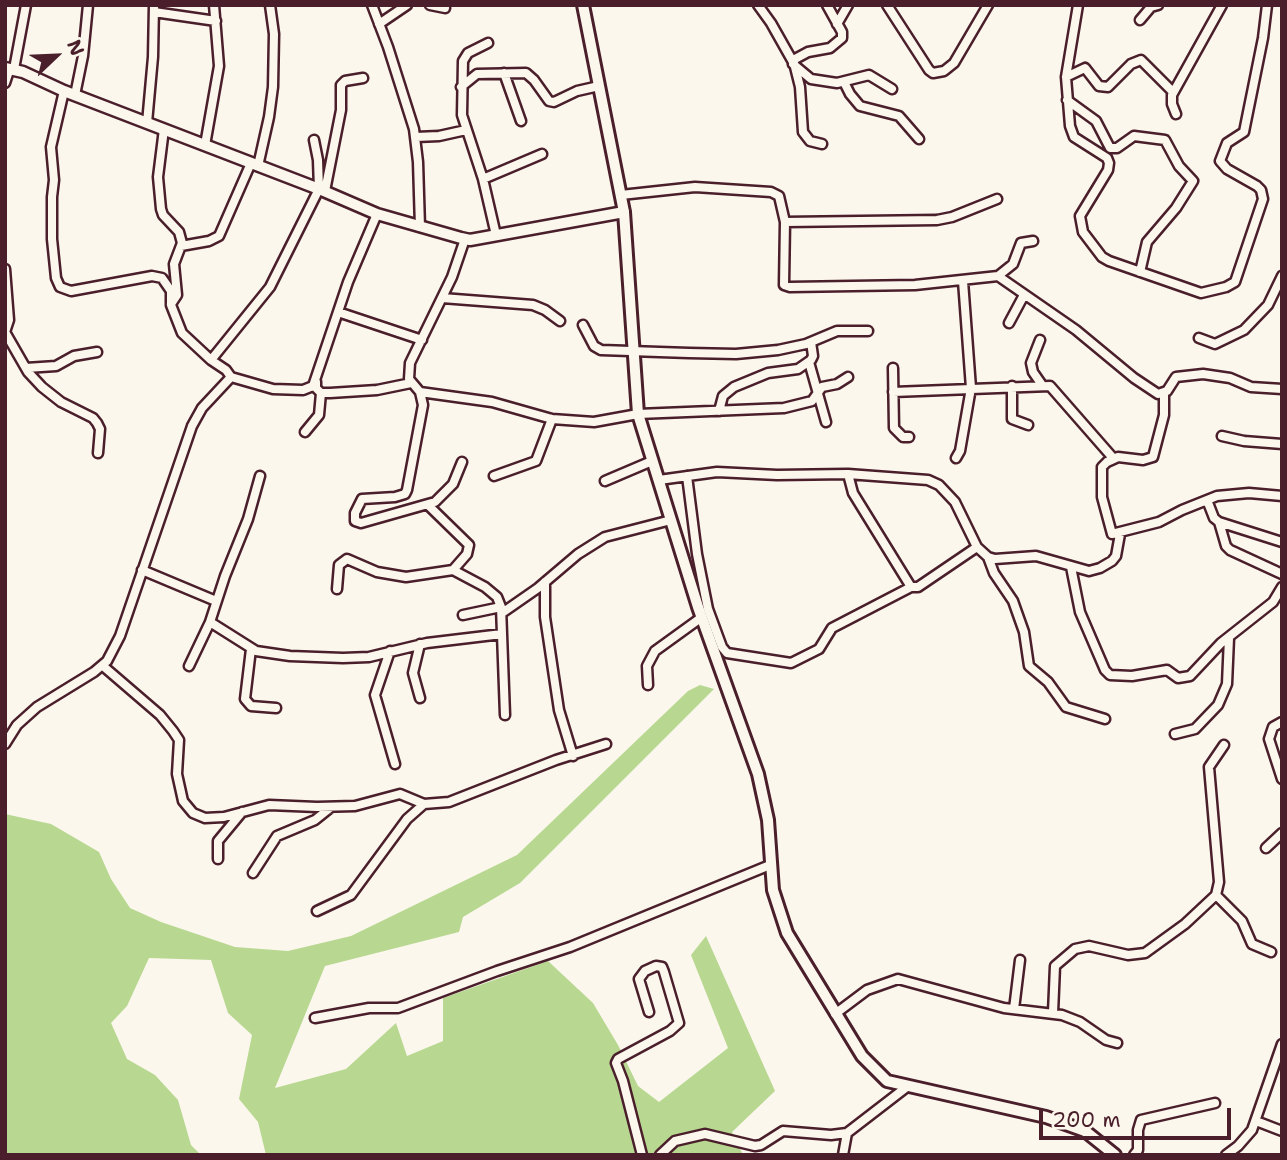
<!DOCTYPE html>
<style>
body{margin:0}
#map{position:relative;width:1287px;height:1160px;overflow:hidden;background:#fbf7ec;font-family:"Shantell Sans",sans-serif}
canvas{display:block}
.frame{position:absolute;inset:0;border:7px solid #4a1f2b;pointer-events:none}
.north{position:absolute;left:21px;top:21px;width:70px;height:70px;-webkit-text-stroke:5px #fbf7ec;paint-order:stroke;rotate:67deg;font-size:19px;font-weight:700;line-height:28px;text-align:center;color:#4a1f2b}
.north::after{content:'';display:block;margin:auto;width:24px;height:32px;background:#4a1f2b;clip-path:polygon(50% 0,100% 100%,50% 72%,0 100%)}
.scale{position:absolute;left:1039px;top:1108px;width:192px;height:32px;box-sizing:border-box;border:4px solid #4a1f2b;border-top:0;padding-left:9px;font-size:21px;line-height:24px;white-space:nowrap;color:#4a1f2b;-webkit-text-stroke:5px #fbf7ec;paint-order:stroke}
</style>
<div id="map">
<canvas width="1287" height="1160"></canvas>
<div class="frame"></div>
<div class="north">N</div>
<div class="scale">200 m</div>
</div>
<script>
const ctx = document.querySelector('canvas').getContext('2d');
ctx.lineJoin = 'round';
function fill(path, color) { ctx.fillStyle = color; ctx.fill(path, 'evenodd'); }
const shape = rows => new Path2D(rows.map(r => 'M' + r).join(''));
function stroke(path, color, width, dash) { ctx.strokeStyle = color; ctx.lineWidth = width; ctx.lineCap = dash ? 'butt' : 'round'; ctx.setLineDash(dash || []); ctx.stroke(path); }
fill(shape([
 [700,685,714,689,520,883,463,917,459,932,325,966,275,1088,346,1069,396,1023,407,1056,443,1041,443,998,548,961,593,1003,618,1045,638,1086,659,1102,728,1048,691,955,706,936,775,1091,732,1132,743,1155,266,1155,258,1122,239,1099,252,1035,228,1013,211,960,149,958,127,1006,111,1023,127,1059,155,1075,178,1100,191,1145,201,1155,5,1155,5,814,51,824,99,852,111,879,130,908,161,922,235,947,288,951,351,936,517,855,688,691]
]), '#b8d891');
const minor = shape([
 [372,5,388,47,414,129,418,162,420,227],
 [430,5,445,8],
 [758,5,771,23,793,62],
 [827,5,842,32,842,38,830,48,808,52,795,59,793,64,811,79,837,83,869,75,892,89],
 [887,5,929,70,933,73,944,71,954,63,988,5],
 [1078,5,1066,77,1070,126,1074,137,1107,158,1109,163,1108,170,1080,216,1083,232,1102,257,1109,261,1201,293,1226,287,1235,282,1263,199,1261,190,1257,186,1227,169,1220,161,1227,143,1244,132,1245,127,1263,38,1267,5],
 [154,12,216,21],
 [1140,20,1151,7,1158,5],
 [379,24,407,5],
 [837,24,848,5],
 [488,43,468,53,463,61,462,115,483,179,496,235],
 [795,67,800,87,803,132,810,141,822,144],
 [14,69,26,5],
 [504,73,521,121],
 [1066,77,1085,68,1099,86,1108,87,1131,64,1141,60,1173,92],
 [844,82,850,94,860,106,899,116,919,139],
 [5,83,10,68],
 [461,87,477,74,526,73,534,80,549,101,554,102,577,91,599,86],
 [75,95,83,56,88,5],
 [1067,100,1096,121,1110,148,1117,148,1134,136,1165,140,1179,166,1193,181,1176,208,1147,242,1140,272],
 [1176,114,1172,104,1172,95,1222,5],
 [147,123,153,57,154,5],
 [164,129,158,177,161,209,163,215,179,232,182,243,174,264,177,295,171,304],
 [416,137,439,136,466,130],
 [205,145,219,66,214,5],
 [258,166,269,117,273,87,274,34,270,5],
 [483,179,542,154],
 [325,191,341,110,341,85,345,81,363,78],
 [621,195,695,187,771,192,779,196,785,222],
 [997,199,952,217,937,220,785,222,784,285,790,287,915,285,998,276,1013,264,1021,243,1033,241],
 [181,246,209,241,219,236,251,163],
 [5,269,9,320,5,332],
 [998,276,1076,330,1134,378,1158,394,1167,391,1176,377,1203,374,1230,378,1251,387,1282,389],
 [442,298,533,305,545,310,560,321],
 [338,312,422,340],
 [1009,323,1024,295],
 [583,325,594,346,601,350,689,353,736,354,778,350,806,344,837,331,868,331],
 [5,332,28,372,42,387,61,402,93,418,97,423,100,429,98,453],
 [1199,338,1215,344,1244,330,1268,305,1282,276],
 [1040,340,1031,363,1033,372,1042,385],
 [211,360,270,287,319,189,318,160,314,140],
 [809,362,826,422],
 [26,368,56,366,74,356,97,352],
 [893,368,894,428,903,437,909,437],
 [231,377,273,389,303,390,313,386,348,282,377,214],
 [316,382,316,388,321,393,330,393,377,390,411,383],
 [1012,386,1012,419,1028,425],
 [420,392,492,402,552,419,594,422,638,414,784,408,812,401,822,387,837,384,848,377],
 [893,392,1050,386,1113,458],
 [1164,394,1164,415,1153,457,1143,460,1118,457,1107,462,1102,467,1102,497,1112,534,1159,522,1182,510,1217,496,1249,493,1282,496],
 [719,411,723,396,734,387,768,373,798,369,811,360,813,356,811,342],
 [305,432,319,415,321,393],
 [1222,436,1244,441,1282,444],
 [956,458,960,451,971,388,963,281],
 [462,462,453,484,435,502,361,523,355,521,355,513,362,499,395,497,405,494,407,490,423,405,420,392,409,379,410,363,452,277,465,239],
 [848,474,853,493,911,587,918,587,977,547],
 [494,476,536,461,552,419],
 [687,476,697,554,708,609,722,647,727,653,791,663,819,649,832,628,911,587],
 [659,480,717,472,777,475,848,474,928,480,939,485,955,502,977,547,988,557,995,559,1036,556,1089,571,1100,568,1112,561,1116,556,1120,534],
 [605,481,652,461],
 [1207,500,1214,518,1219,522,1282,542],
 [428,505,469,545,467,554,453,570],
 [1219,522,1226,546,1230,550,1282,574],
 [988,557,994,573,1013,601,1024,632,1029,666,1048,682,1066,707,1105,719],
 [1071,567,1080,612,1105,670,1110,675,1132,676,1167,670,1178,678,1190,676,1221,643,1273,602,1282,587],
 [142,570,216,601],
 [545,582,545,617,559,710,573,756],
 [337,589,339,565,347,559,377,572,406,577,453,570,485,587,497,597,501,607,505,715],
 [502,613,538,588,578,554,605,537,671,520],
 [463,615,501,607],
 [210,622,256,651,290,656,343,658,369,657,427,643,502,634],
 [251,649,245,699,251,706,276,708],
 [390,651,375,695,395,764],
 [103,666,160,715,173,731,179,740,177,774,183,801,193,813,205,818,224,817,269,805,317,807,355,806,400,794,424,804,449,802,556,760,606,744],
 [189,666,210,622,225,576,248,519,260,476],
 [648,685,647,666,655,651,702,617],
 [420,698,413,673,420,644],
 [1282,722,1273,727,1269,739,1282,779],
 [1175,734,1195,729,1218,705,1227,684,1229,638],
 [5,744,17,725,37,707,94,672,107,661,120,636,192,426,202,408,231,377,226,370,211,360,182,333,171,305,171,291,162,278,152,276,71,291,60,287,56,278,52,239,52,197,54,180,51,147,64,91],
 [1266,848,1282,833],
 [218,859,218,841,242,812],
 [253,873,277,836,315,820,330,808],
 [1216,895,1242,921,1252,944,1271,952],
 [317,911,351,895,407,819,424,804],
 [1014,1009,1020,960],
 [1053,1013,1055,966,1075,949,1089,946,1128,955,1145,953,1185,924,1216,895,1219,882,1209,767,1224,745],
 [835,1014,867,990,898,979,1004,1008,1062,1015,1080,1022,1106,1040,1117,1043],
 [315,1018,369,1008,398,1008,497,971,570,947,770,865],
 [1256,1121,1282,1131],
 [642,1155,623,1081,616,1063,618,1059,670,1031,679,1023,664,972,662,967,656,966,645,971,639,979,649,1012],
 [660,1155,675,1141,705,1134,755,1146,761,1145,783,1131,831,1135,847,1133,908,1086],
 [843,1155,847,1133],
 [1134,1155,1138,1150,1138,1130,1141,1120,1215,1103],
 [1226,1155,1238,1146,1252,1130,1282,1044]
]);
const tertiary = shape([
 [5,68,23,72,64,91,319,189,377,214,461,238,470,240,624,212]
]);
const secondary = shape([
 [583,5,624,212,638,414,698,607,758,774,768,820,773,890,787,933,862,1056,887,1081,1046,1117,1085,1131,1115,1155]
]);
stroke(minor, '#4a1f2b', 13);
stroke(tertiary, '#4a1f2b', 15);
stroke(secondary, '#4a1f2b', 16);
stroke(minor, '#fbf7ec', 8);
stroke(tertiary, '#fbf7ec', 10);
stroke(secondary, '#fbf7ec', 10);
</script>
